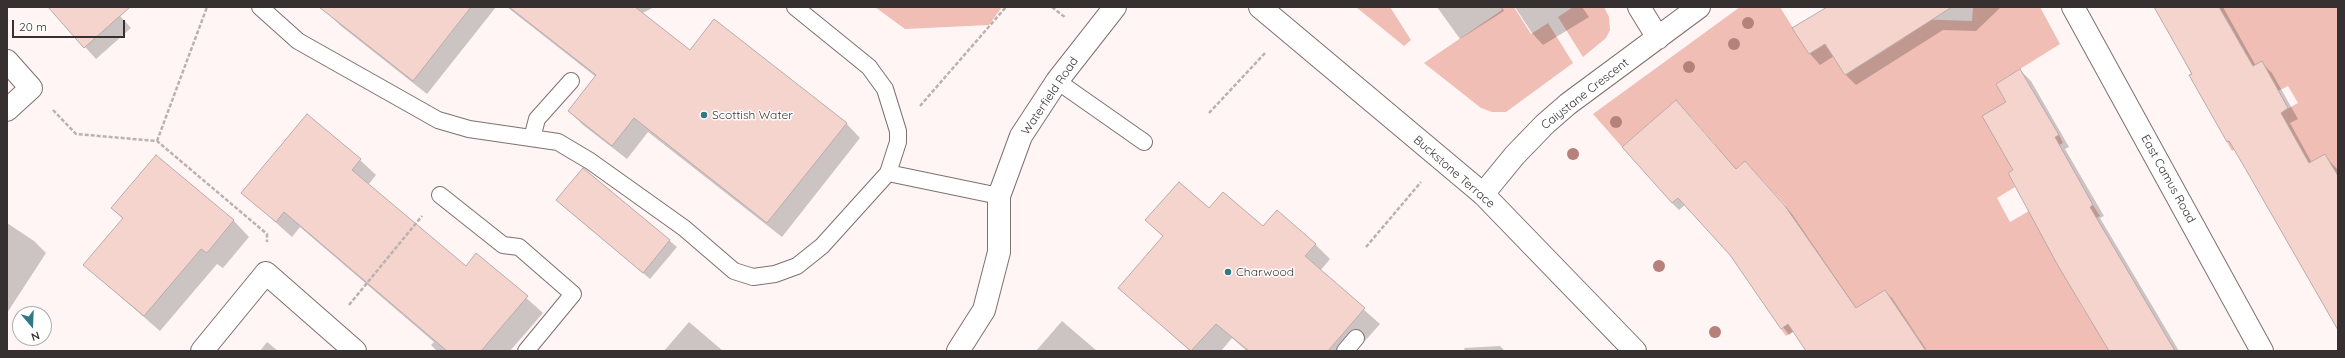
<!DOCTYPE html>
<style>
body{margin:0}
#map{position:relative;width:2345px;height:358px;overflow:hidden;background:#fef5f4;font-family:Quicksand,sans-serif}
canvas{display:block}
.frame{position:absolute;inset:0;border:8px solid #363130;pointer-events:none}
.north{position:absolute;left:12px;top:306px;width:40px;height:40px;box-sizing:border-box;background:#fff;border:1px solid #afadac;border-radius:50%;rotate:161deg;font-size:11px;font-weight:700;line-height:16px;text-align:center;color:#363130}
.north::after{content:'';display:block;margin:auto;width:14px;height:18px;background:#327884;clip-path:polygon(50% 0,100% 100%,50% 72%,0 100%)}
.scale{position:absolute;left:12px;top:20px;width:113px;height:18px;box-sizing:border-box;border:2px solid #363130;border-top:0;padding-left:5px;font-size:12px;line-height:14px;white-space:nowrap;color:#363130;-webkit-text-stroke:3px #fff;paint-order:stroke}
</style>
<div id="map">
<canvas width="2345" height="358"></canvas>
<div class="frame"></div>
<div class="north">N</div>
<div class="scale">20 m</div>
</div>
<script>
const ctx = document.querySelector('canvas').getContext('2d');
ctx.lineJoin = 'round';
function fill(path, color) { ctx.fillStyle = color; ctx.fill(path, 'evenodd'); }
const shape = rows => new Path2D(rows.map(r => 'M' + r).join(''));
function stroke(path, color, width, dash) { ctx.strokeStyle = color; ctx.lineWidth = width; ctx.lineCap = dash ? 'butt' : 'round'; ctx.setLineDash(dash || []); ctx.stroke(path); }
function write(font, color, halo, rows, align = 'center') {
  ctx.font = font + ' Quicksand,sans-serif'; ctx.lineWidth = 3; ctx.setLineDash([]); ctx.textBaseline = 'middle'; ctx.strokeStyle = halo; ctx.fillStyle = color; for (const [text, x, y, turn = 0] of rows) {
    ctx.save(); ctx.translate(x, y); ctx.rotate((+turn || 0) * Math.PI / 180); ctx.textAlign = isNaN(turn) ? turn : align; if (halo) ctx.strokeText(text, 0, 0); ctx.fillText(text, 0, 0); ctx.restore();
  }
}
fill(shape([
 [875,7,1002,7,989,25,905,29],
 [1356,7,1390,7,1411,40,1404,46],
 [1501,7,1514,7,1531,34,1548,23,1573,63,1506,112,1492,112,1481,108,1424,63,1502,10],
 [1573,7,1604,7,1609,17,1610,30,1606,38,1583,57,1558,17],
 [1740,7,1780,7,1809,54,1825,44,1845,75,1904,38,1885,7,1914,19,1972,21,1973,7,2040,7,2060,44,1996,84,2006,102,2010,163,2059,135,2063,143,2008,173,2015,187,1997,198,2010,222,2029,211,2042,234,2093,205,2100,216,2073,231,2058,264,2084,310,2133,282,2109,351,1905,351,1920,341,1885,290,1831,326,1822,313,1786,336,1781,329,1841,287,1797,223,1745,260,1737,250,1786,206,1745,161,1717,187,1687,169,1715,144,1676,100,1622,147,1593,114],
 [2219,7,2338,7,2338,176,2325,155,2309,163,2259,135,2232,151,2227,142,2298,103,2288,86,2278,91,2247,70,2236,50,2192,74,2187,65,2236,36]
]), '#f1beb5');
fill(shape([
 [49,7,112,7,131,28,96,59],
 [330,7,496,7,427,94,341,26,326,12],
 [507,7,654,7,641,14,690,52,846,123,860,138,782,237,648,132,627,159,583,125,569,111,596,77],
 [1437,7,1502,7,1504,11,1460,39],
 [1515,7,1582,7,1589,17,1543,45,1532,33],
 [1828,7,2001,7,1976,31,1943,30,1856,85,1846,75,1834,56,1820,65,1810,54,1794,29],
 [2155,7,2223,7,2256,66,2262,63,2272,73,2298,119,2290,123,2312,163,2325,156,2338,170,2338,329,2233,146,2228,141],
 [2020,70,2031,81,2069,147,2065,149,2104,216,2100,218,2179,351,2110,351,2015,171,2007,103],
 [1683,109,1737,170,1752,169,1792,214,1857,309,1885,291,1892,298,1926,349,1922,351,1807,351,1794,331,1789,335,1730,255,1685,205,1679,210,1672,203,1624,147],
 [156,156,234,221,249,237,223,268,217,264,160,331,84,265,123,219,112,208],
 [360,160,376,175,368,185,466,267,477,254,543,313,510,351,437,351,431,345,434,342,300,227,292,237,243,193],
 [583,169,677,247,650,279,564,207],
 [1209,209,1315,244,1330,259,1320,271,1380,324,1356,351,1247,351,1232,338,1221,351,1190,351,1119,288,1163,237,1147,220],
 [7,223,34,241,46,253,7,313],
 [1062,321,1097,351,1036,351],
 [689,322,723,351,664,351],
 [267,342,278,351,260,351],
 [1500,346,1505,351,1465,351,1464,348]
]), '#0003');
const building = shape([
 [48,7,130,7,84,48,48,7],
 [319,7,471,7,413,81,319,7],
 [509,7,635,7,690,50,714,19,847,123,767,223,634,118,612,146,568,111,596,75,509,7],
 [1827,7,1952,7,1845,75,1825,44,1809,54,1792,28,1827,7],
 [2154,7,2219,7,2253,66,2262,61,2288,108,2281,113,2309,163,2325,154,2338,176,2338,330,2245,168,2229,141,2227,142,2189,75,2192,74,2154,7],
 [2020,69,2059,135,2055,137,2093,205,2090,207,2175,351,2109,351,2057,264,2008,173,2013,170,1982,116,2006,102,1996,84,2020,69],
 [1676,100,1736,169,1745,161,1785,206,1856,308,1885,290,1926,351,1806,351,1788,324,1781,329,1730,255,1678,198,1672,203,1622,147,1676,100],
 [307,114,361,159,352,170,466,266,476,253,528,296,481,351,447,351,284,212,276,222,241,193,307,114],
 [156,155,234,220,207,253,201,249,144,316,83,265,123,218,111,208,156,155],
 [583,168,670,240,643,273,556,200,583,168],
 [1179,182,1209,208,1223,192,1263,226,1277,210,1316,244,1305,256,1365,308,1328,351,1249,351,1216,324,1191,351,1118,288,1163,236,1145,220,1179,182]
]);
fill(building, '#f5d4ce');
stroke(building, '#b9aba9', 1);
const lane = shape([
 [260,7,298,41,438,120,469,129,558,142,590,161,684,228,734,271,753,277,775,274,797,266,822,246,888,173,898,142,898,131,885,89,869,67,795,7],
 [1057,81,1144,142],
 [532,138,537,119,571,81],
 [888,173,999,196],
 [440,195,503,245,519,247,573,294,526,351],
 [1345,351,1356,338]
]);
const street = shape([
 [1639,7,1658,38],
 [2073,7,2262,351],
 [7,61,31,88,7,110],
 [1483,194,1515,155,1545,124,1568,104,1699,7],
 [202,351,266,273,355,351],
 [958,351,984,310,999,252,999,196,1021,136,1057,81,1115,7]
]);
const primary = shape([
 [1260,7,1483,194,1635,351]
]);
stroke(lane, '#7e716f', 18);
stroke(street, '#7e716f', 24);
stroke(primary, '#7e716f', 24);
stroke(shape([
 [1052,7,1066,18],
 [920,106,1006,7],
 [53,110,76,134,157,141,267,234,267,242],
 [1209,113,1266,52],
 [157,141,207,7],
 [1366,247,1421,182],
 [349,305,422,216]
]), '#bab2b1', 2.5, [4, 2]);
stroke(lane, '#fff', 16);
stroke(street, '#fff', 22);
stroke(primary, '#fff', 22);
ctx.fillStyle = '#b6817b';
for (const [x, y] of [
 [1748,23],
 [1734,44],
 [1689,67],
 [1616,122],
 [1573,154],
 [1659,266],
 [1715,332]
]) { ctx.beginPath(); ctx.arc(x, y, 6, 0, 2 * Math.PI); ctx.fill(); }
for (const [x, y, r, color] of [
 [704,115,4,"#327884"],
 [1228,272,4,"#327884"]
]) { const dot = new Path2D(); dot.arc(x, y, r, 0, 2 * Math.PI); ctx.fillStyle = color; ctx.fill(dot); stroke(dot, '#fff', 1.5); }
write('12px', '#363130', '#fff', [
 ["Caiystane Crescent",1585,94,-38],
 ["Waterfield Road",1050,96,-56],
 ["Buckstone Terrace",1454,172,41],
 ["East Camus Road",2168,179,61]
]);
write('12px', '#363130', '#fff', [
 ["Scottish Water",712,115],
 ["Charwood",1236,272]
], 'left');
</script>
